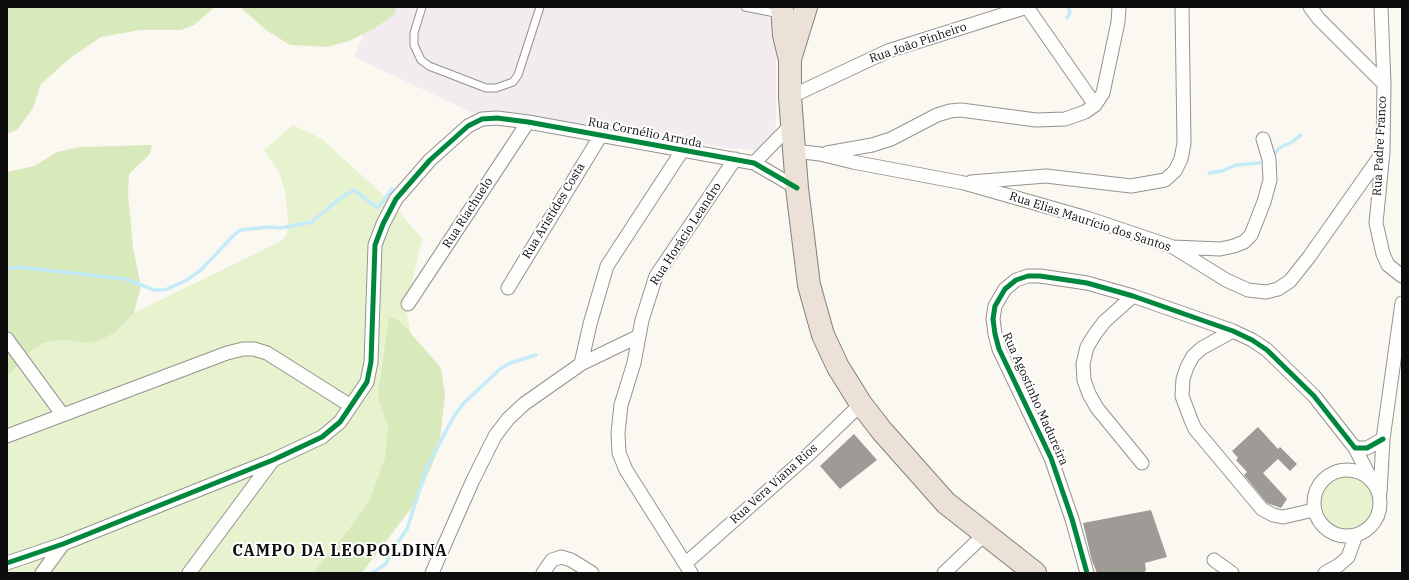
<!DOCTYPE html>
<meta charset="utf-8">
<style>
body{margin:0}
#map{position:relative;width:1409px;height:580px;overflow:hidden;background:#fbf8f1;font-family:"IBM Plex Serif",serif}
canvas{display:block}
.frame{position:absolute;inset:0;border:8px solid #0d0d0d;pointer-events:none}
</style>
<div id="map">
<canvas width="1409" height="580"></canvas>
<div class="frame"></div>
</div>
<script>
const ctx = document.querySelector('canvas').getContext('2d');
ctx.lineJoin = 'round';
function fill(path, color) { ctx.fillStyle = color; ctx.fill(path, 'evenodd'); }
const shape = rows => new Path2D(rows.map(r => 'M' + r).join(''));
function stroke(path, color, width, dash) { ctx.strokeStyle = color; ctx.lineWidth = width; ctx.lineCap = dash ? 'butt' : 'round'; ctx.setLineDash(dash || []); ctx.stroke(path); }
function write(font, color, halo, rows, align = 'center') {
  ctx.font = font + ' "IBM Plex Serif",serif'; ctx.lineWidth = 4; ctx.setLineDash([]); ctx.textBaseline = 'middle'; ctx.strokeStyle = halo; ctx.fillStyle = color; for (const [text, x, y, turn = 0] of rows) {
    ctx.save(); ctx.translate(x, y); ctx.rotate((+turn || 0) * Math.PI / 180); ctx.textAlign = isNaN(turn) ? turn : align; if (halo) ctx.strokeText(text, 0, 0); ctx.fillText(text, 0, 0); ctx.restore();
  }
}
fill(shape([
 [375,7,761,7,775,29,776,41,776,124,772,142,761,150,737,149,471,112,354,57]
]), '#f2ebef');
fill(shape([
 [293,125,322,139,392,203,422,239,406,309,411,334,400,321,384,347,379,380,379,401,388,427,385,457,370,499,351,528,313,573,7,573,7,377,32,350,43,343,64,340,84,343,116,332,134,313,281,241,287,234,288,221,285,192,280,174,264,150],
 '1319 501a29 29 0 1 1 58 0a29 29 0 1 1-58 0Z'
]), '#e7f2cf');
fill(shape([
 [7,7,215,7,194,25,181,30,140,30,101,37,69,59,41,84,33,108,18,129,7,134],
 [240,7,396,7,395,14,374,29,349,41,327,47,290,45,266,30],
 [152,145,150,154,129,174,128,194,133,248,141,286,134,313,116,332,98,341,84,343,64,340,43,343,32,350,7,377,7,172,34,166,57,152,80,147],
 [389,317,400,321,441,368,445,395,439,448,416,502,364,570,361,573,313,573,350,528,370,499,385,457,388,427,379,401,378,390]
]), '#d8eabc');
stroke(shape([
 [1067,18,1070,12,1068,7],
 [1272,157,1279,148,1292,142,1301,135],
 [1209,173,1222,171,1236,165,1260,163],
 [7,269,18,267,126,279,154,290,165,290,187,280,201,270,233,236,240,230,269,227,280,228,312,222,338,200,354,190,378,208,392,189],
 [372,573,386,564,392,551,407,529,427,467,454,416,463,404,500,369,510,363,536,355]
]), '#c4ebf8', 3.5);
fill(shape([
 [1258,427,1278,449,1280,447,1297,464,1290,471,1278,459,1263,473,1287,499,1281,508,1267,503,1244,475,1247,472,1236,460,1238,458,1232,451],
 [854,434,877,460,840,489,820,466],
 [1151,510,1167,557,1145,563,1146,570,1144,573,1097,573,1092,561,1083,523]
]), '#9e9b97');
const service = shape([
 [422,7,414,33,414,45,421,60,429,66,486,88,496,88,513,82,518,75,540,7],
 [745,7,780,14]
]);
const minor = shape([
 [1027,7,1095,105],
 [1310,7,1319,19,1384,84],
 [1381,7,1384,84,1383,152,1376,223,1383,254,1388,265,1402,276],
 [790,97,888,51,1027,7],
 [794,151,820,154,853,162,964,183,1087,218,1173,247,1226,280,1248,290,1266,292,1278,289,1290,281,1309,257,1383,152],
 [827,153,872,145,891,139,937,115,950,111,961,110,1036,120,1065,119,1085,112,1095,105,1103,93,1118,22,1119,7],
 [754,163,792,124],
 [971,182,1046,176,1131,186,1165,180,1175,171,1181,159,1184,143,1182,7],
 [1173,247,1220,249,1234,246,1244,242,1251,235,1264,202,1270,180,1269,159,1263,139],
 [508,288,601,135],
 [1133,296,1104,322,1095,334,1087,347,1083,364,1084,380,1089,394,1097,408,1142,463],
 [408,304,528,122],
 [1233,331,1202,348,1193,356,1187,367,1183,379,1182,396,1191,420,1195,429,1262,509,1273,515,1283,517,1314,510],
 [7,339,62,414],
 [581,364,590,324,607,266,682,151],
 [7,436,227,353,243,349,254,349,267,353,351,406],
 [1355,448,1371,479],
 '1314 503a33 33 0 1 1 66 0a33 33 0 1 1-66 0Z',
 [1380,493,1383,439,1402,303],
 [1214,560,1232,573],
 [7,563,63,544,273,460,322,437,340,422,367,382,371,362,375,245,383,224,396,199,430,160,468,126,482,119,497,118,528,122,754,163,797,188],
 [686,563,806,457,861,404],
 [42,573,63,544],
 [189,573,273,460],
 [432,573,473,480,495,436,508,419,524,404,581,364,639,336],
 [543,573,552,560,561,557,571,560,592,573],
 [691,573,626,470,619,453,618,433,621,405,634,363,642,320,656,276,735,159],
 [944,573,986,533],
 [1087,573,1072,519,1051,458,999,349,995,334,993,319,995,306,1005,289,1016,280,1028,276,1040,276,1087,283,1133,296,1233,331,1252,340,1267,350,1314,396,1355,448,1367,448,1383,439],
 [1325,573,1339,565,1348,557,1356,535]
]);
const trunk = shape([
 [782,7,784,35,790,60,790,97,797,188,809,285,823,335,838,367,861,404,882,431,946,503,1035,573],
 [790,59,806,7]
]);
stroke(service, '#949390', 9);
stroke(minor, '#949390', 15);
stroke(trunk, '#81807d', 24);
stroke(service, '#fefefd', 7);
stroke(minor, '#fefefd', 13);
stroke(trunk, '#ece1d6', 22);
stroke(shape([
 [7,563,63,544,273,460,322,437,340,422,367,382,371,362,375,245,383,224,396,199,430,160,468,126,482,119,497,118,528,122,754,163,797,188],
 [1087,573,1072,519,1051,458,999,349,995,334,993,319,995,306,1005,289,1016,280,1028,276,1040,276,1087,283,1133,296,1233,331,1252,340,1267,350,1314,396,1355,448,1367,448,1383,439]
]), '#00873e', 5);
write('12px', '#0d0d0d', '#fff', [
 ["Rua João Pinheiro",918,43,-19],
 ["Rua Cornélio Arruda",645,133,11],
 ["Rua Padre Franco",1380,146,-87],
 ["Rua Aristídes Costa",554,211,-59],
 ["Rua Riachuelo",468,213,-57],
 ["Rua Elias Maurício dos Santos",1090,222,18],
 ["Rua Horácio Leandro",686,234,-57],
 ["Rua Agostinho Madureira",1035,399,66],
 ["Rua Vera Viana Rios",774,484,-42]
]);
ctx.letterSpacing = '1px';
write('bold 16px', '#0d0d0d', '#fff', [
 ["CAMPO DA LEOPOLDINA",340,551]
]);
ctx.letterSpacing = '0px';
</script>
